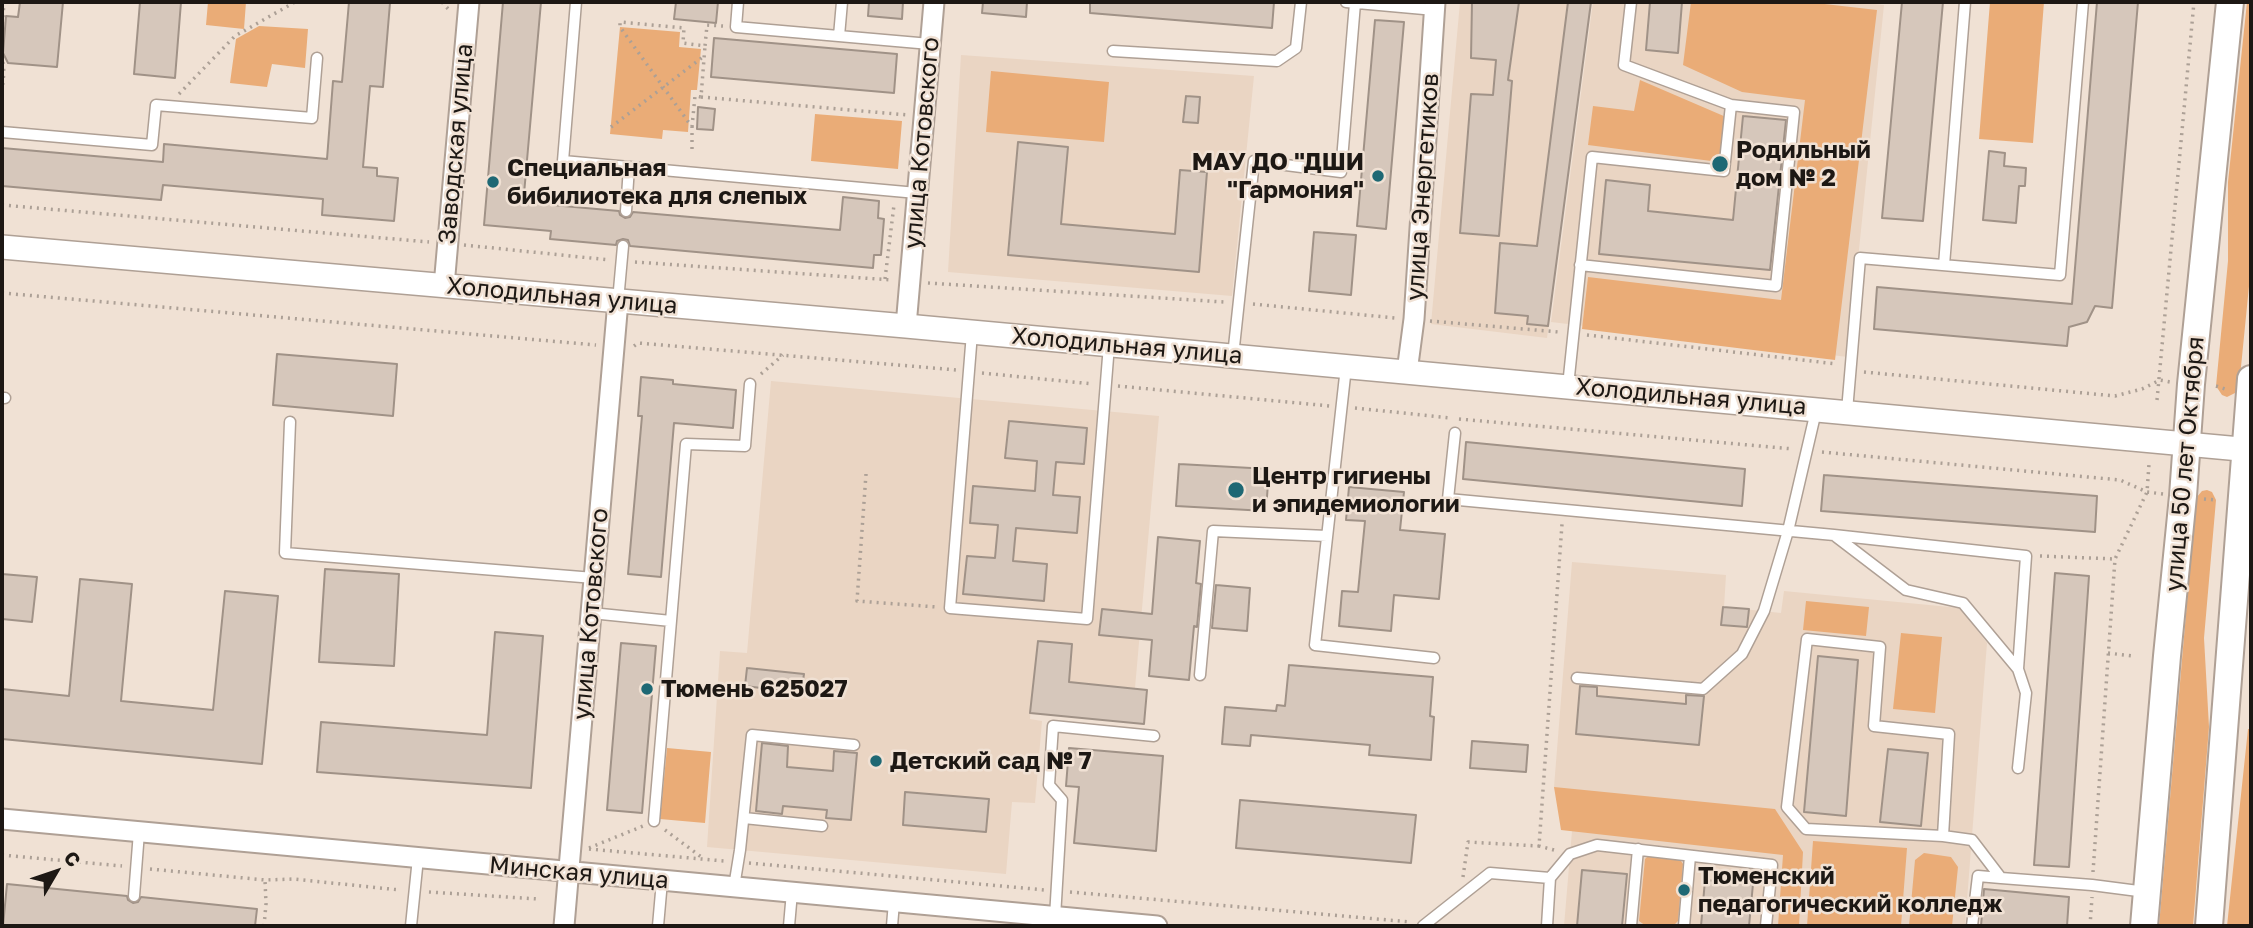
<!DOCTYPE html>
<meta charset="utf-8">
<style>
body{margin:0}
#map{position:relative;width:2253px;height:928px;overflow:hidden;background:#f0e1d4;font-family:"Golos Text",sans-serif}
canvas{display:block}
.frame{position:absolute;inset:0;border:4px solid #1d1814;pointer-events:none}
.north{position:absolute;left:21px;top:837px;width:70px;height:70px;-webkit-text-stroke:5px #f0e1d4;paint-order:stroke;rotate:51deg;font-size:19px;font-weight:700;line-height:28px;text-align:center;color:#1d1814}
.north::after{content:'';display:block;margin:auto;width:24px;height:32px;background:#1d1814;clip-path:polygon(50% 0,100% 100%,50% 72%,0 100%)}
</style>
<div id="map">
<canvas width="2253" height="928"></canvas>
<div class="frame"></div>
<div class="north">С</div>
</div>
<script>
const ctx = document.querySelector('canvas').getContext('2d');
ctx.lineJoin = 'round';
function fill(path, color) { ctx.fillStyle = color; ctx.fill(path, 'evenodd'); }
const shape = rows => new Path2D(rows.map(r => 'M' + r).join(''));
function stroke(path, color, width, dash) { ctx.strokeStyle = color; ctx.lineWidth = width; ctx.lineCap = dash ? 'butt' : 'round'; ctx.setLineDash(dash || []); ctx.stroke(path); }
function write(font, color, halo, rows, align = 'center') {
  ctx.font = font + ' "Golos Text",sans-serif'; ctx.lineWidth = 5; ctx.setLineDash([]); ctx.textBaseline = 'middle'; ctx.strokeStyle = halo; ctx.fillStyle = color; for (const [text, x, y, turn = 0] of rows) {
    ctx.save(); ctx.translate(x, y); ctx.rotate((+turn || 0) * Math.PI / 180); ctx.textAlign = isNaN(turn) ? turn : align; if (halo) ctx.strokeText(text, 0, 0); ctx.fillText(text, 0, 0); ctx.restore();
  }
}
fill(shape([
 [1460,2,1591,2,1547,338,1431,324],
 [1593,2,1859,2,1884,5,1848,357,1551,322],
 [961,55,1254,76,1232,296,948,272],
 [771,381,1159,416,1135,688,1033,679,1030,719,1042,721,1035,803,1012,802,1006,874,707,847,720,651,747,653],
 [1572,562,1726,575,1724,607,1781,613,1784,591,1960,608,1987,643,1965,926,1564,926,1572,831,1554,787]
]), '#ead5c3');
fill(shape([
 [208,2,246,2,244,29,206,25],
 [1691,2,1807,2,1877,10,1835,360,1582,329,1588,277,1781,300,1805,100,1742,92,1683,65],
 [1990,2,2044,2,2033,143,1979,139],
 [2247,2,2251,2,2251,266,2239,387,2237,392,2227,397,2222,395,2216,386,2228,261,2228,182],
 [259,26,308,29,305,68,272,64,267,87,230,83,236,39],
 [620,27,680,32,679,47,701,49,697,90,691,90,688,132,663,130,662,139,610,134],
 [991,71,1109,82,1104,142,986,132],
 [1640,80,1726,117,1719,162,1588,145,1593,106,1634,111],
 [815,114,902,121,898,169,811,161],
 [2207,490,2212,492,2216,500,2204,638,2209,727,2193,926,2159,926,2196,498,2202,491],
 [1806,601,1869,607,1866,636,1803,630],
 [1901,633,1942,637,1935,713,1893,709],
 [2248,729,2251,729,2251,926,2227,926],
 [667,748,711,752,705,823,660,819],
 [1554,787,1775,809,1803,852,1799,926,1778,926,1783,855,1561,830],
 [1813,841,1907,848,1901,926,1807,926],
 [1924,853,1951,857,1958,867,1952,926,1909,926,1915,860],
 [1650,854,1679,858,1683,864,1678,921,1673,926,1646,926,1639,921,1645,859]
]), '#eaac77');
const building = shape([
 [20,2,63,2,57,67,8,63,3,53,6,16,18,17,20,2],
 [140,2,181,2,175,78,134,74,140,2],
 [349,2,390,3,383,87,370,86,363,167,377,168,377,176,398,178,394,221,322,215,323,199,163,185,161,200,2,186,2,148,163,162,164,144,327,159,333,81,342,82,349,2],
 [503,2,541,2,524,194,553,196,552,205,619,211,620,215,625,218,630,217,633,212,840,230,843,197,879,201,878,218,884,219,881,255,874,255,873,268,630,246,628,240,623,239,617,241,616,245,550,239,551,231,484,225,503,2],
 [676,2,718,2,716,23,674,19,676,2],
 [869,2,903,2,902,19,868,16,869,2],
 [983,2,1027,2,1026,17,982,13,983,2],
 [1090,2,1274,2,1272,28,1090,13,1090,2],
 [1472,2,1519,2,1508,80,1512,81,1499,236,1460,233,1471,94,1493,95,1496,60,1471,58,1472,2],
 [1568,2,1591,2,1548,326,1527,324,1528,316,1495,313,1500,243,1537,246,1568,2],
 [1650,2,1682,2,1678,53,1646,50,1650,2],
 [1902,2,1943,2,1923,221,1882,218,1902,2],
 [2097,2,2138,2,2112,308,2095,306,2087,322,2069,327,2067,346,1874,329,1877,287,2072,304,2097,2],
 [1375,20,1404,22,1386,229,1357,226,1375,20],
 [714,38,897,54,894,93,711,77,714,38],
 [1186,96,1200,97,1198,123,1183,122,1186,96],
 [698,107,715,109,713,130,697,129,698,107],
 [1743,116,1786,120,1770,270,1599,254,1606,180,1650,185,1648,211,1733,220,1743,116],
 [1018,142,1068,147,1061,224,1175,234,1180,170,1207,172,1199,272,1008,255,1018,142],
 [1989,151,2005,153,2004,166,2026,168,2025,186,2019,186,2016,223,1983,220,1989,151],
 [1314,232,1356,235,1351,295,1309,291,1314,232],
 [277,354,397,364,393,416,273,405,277,354],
 [641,377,673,380,673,384,736,390,733,428,674,423,661,577,628,574,642,416,638,416,641,377],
 [1009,421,1087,428,1084,464,1056,462,1053,495,1080,497,1077,533,1016,528,1013,561,1047,564,1044,601,963,594,967,556,995,558,998,525,970,523,973,486,1035,491,1037,461,1005,458,1009,421],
 [1466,442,1745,469,1742,506,1463,479,1466,442],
 [1179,464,1269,469,1266,511,1176,506,1179,464],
 [1824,475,2097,496,2095,532,1821,511,1824,475],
 [1349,487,1404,492,1400,530,1445,534,1439,599,1394,595,1391,631,1339,626,1342,591,1358,592,1365,521,1346,520,1349,487],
 [1158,537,1200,541,1196,583,1201,584,1197,627,1194,626,1189,680,1149,676,1152,640,1099,635,1102,609,1152,614,1158,537],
 [325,569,399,574,394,666,319,662,325,569],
 [2055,573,2089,576,2069,867,2034,865,2055,573],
 [2,574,37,577,32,622,2,619,2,574],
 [80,579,132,584,121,701,213,710,225,591,278,596,262,764,2,739,2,689,69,696,80,579],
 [1216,585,1250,588,1247,631,1212,628,1216,585],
 [1723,607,1749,609,1747,627,1721,625,1723,607],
 [495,632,543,636,531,788,317,772,321,722,487,735,495,632],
 [1038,641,1072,644,1069,682,1147,690,1144,724,1030,713,1038,641],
 [621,643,656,646,642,813,607,810,621,643],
 [1818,656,1858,660,1846,816,1804,812,1818,656],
 [1289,665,1433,677,1430,716,1434,717,1431,760,1369,755,1370,745,1251,735,1250,746,1222,744,1225,707,1276,711,1277,705,1285,706,1289,665],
 [747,668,804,674,801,693,745,686,747,668],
 [1580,686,1597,687,1597,696,1686,704,1686,695,1704,696,1699,745,1576,734,1580,686],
 [1472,741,1528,745,1526,772,1470,768,1472,741],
 [762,743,788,746,787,767,833,771,834,751,857,753,851,820,826,818,827,810,783,806,782,814,756,811,762,743],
 [1069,748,1163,756,1156,851,1074,843,1079,787,1066,786,1069,748],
 [1888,749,1928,753,1921,826,1880,822,1888,749],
 [905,792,989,799,986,832,903,825,905,792],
 [1240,800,1416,815,1411,863,1236,848,1240,800],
 [1582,870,1627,874,1622,926,1577,926,1582,870],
 [1705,880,1753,884,1749,926,1701,926,1705,880],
 [7,884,127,896,128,900,133,903,138,902,141,897,257,909,255,926,3,926,7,884],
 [1984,889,2069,897,2067,926,1981,926,1984,889]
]);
fill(building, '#d6c7bb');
stroke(building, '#a09287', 2);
const service = shape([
 [576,2,563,161,917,193],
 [738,2,736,27,930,44],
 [1346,2,1435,10],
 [1631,2,1624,65,1731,105],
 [839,36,842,2],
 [1113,51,1277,61,1296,48,1301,2],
 [2,132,152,145,156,105,312,118,317,58],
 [626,211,629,167],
 [1944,265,1965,2],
 [618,301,623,246],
 [972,333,950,608,1087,619,1109,345],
 [1233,356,1254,161,1341,172,1355,3],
 [1346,367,1315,645,1434,658],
 [1568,386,1592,157,1724,171,1731,105,1794,112,1776,286,1580,265],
 [2,398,5,398],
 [1847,411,1860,258,2060,275,2083,2],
 [290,422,285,553,594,578],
 [1455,433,1448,499,1834,535,2026,556,2018,669,2026,693,2018,768],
 [1834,535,1906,590,1963,603,2018,669],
 [591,613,671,621],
 [1200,675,1213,531,1327,536],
 [1577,678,1703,689,1742,654,1764,611,1788,531,1816,411],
 [744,818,822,826],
 [654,821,686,444,745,446,750,384],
 [1943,836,1806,829,1787,807,1807,639,1880,647,1874,726,1949,734,1943,836,1972,840,2001,878,2092,885,2146,892],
 [734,887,740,850,752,735,854,745],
 [134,896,139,832],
 [1055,917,1062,800,1049,785,1053,726,1154,736],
 [411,926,418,858],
 [658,926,662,881],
 [789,926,792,892],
 [892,926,894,902],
 [1423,926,1490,873,1550,878],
 [1547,926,1550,878,1570,854,1597,845,1772,865,1766,926],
 [1631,926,1638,849],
 [1684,926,1690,856],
 [1972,926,1978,876,2001,878]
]);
const minor = shape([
 [444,286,469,2],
 [906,326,934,2],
 [1407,372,1414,319,1435,2],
 [2,819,1157,926],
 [564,926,618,301]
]);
const tertiary = shape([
 [2,247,906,326,2251,450]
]);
const secondary = shape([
 [2144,926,2167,656,2183,496,2191,384,2230,2],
 [2209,926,2251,379]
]);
stroke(service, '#afa095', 13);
stroke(minor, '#afa095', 23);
stroke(tertiary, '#afa095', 26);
stroke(secondary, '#afa095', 30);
stroke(shape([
 [442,2,450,11],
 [2,31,4,2],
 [2,55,4,72,2,91],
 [179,94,235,36,295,2],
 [701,97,908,115],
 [611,127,704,56],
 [692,127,695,96,701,97,705,46],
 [692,149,692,127,620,27,620,22,684,28,683,43,705,46,707,25,723,26],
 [2,205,429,242],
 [464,245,610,260],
 [635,262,892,280],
 [885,279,894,205],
 [928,283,1224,302],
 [2,293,596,345],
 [1253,304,1395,318],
 [1430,321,1559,332],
 [1587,335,1837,364],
 [634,346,638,343,957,370],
 [1864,372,2115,396,2142,389,2160,380,2170,382],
 [982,373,1093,384],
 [761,374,783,355],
 [1118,386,1330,406],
 [2216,386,2228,390],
 [2157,400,2194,2],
 [1355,408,1451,418],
 [1459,419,1793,449],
 [1822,452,2120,480,2147,492,2163,494],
 [866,474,857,601,937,607],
 [2204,499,2216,500],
 [2040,556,2115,559],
 [2108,653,2132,656],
 [665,830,704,859],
 [589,848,643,826],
 [589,849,724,861],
 [1554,850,1539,846,1562,524],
 [2,855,122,866],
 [749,863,1045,890],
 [150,869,265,880,293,879,400,890],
 [2093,872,2115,559,2147,492,2149,464],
 [1463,877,1468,842,1539,846],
 [429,892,538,899],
 [1070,892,1411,922],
 [264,926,266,904,265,880],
 [2090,926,2092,897]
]), '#aca096', 3.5, [2, 5]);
stroke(service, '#fff', 10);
stroke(minor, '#fff', 19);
stroke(tertiary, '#fff', 23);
stroke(secondary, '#fff', 26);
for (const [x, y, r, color] of [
 [1720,164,9,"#1e6874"],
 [1378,176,7,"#1e6874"],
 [493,182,7,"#1e6874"],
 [1236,490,9,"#1e6874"],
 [647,689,7,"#1e6874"],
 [876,761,7,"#1e6874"],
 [1684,890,7,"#1e6874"]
]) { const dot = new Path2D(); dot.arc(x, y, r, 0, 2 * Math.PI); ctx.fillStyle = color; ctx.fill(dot); stroke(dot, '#f0e1d4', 2.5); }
write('24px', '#1d1814', '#f0e1d4', [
 ["улица Котовского",922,143,-85],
 ["Заводская улица",456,144,-85],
 ["улица Энергетиков",1423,187,-86],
 ["Холодильная улица",562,296,5],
 ["Холодильная улица",1127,346,5],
 ["Холодильная улица",1691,397,5],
 ["улица 50 лет Октября",2185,464,-85],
 ["улица Котовского",591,614,-85],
 ["Минская улица",579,873,5]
]);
write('bold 24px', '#1d1814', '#f0e1d4', [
 ["Родильный",1736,150],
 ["дом № 2",1736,178],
 ["МАУ ДО \"ДШИ",1364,162,"right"],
 ["\"Гармония\"",1364,190,"right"],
 ["Специальная",507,168],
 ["бибилиотека для слепых",507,196],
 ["Центр гигиены",1252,476],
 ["и эпидемиологии",1252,504],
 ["Тюмень 625027",661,689],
 ["Детский сад № 7",890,761],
 ["Тюменский",1698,876],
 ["педагогический колледж",1698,904]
], 'left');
</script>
